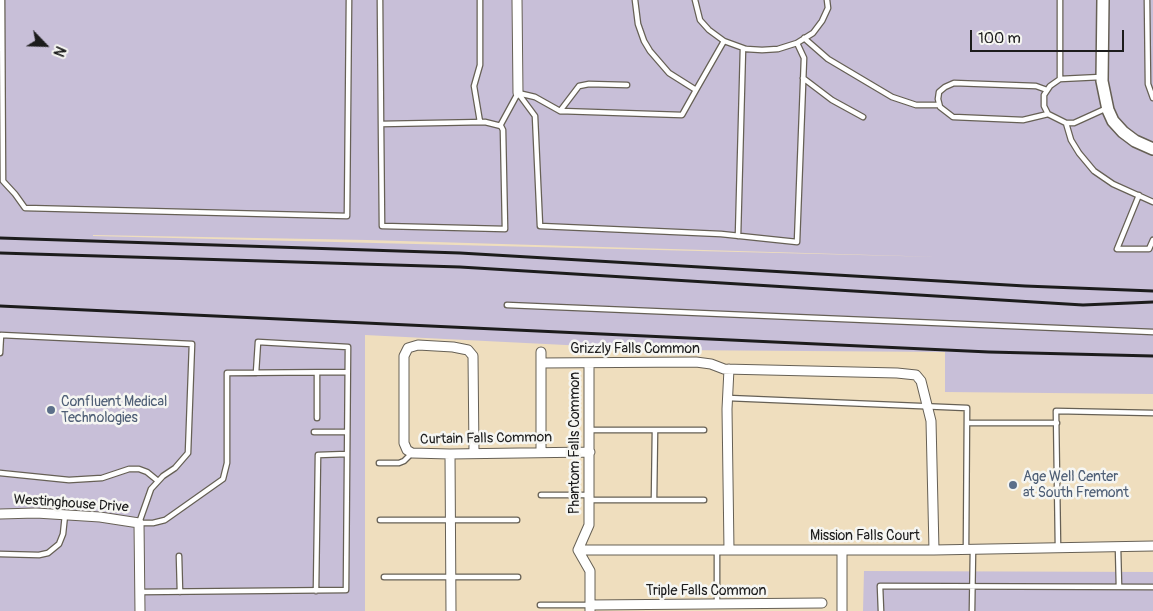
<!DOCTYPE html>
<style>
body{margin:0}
#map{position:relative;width:1153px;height:611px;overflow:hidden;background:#efdebe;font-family:Pangolin,sans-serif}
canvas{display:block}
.north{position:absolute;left:20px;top:20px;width:50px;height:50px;-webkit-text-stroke:4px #f6f6f2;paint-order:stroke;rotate:114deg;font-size:14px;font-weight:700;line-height:20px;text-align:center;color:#1c1c1c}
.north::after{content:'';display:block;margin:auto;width:18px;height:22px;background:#1c1c1c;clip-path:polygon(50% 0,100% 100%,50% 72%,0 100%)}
.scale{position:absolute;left:970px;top:30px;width:154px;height:22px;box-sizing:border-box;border:2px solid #1c1c1c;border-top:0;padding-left:6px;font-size:15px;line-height:18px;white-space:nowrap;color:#1c1c1c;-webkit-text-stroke:4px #f6f6f2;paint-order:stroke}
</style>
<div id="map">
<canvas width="1153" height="611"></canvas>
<div class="north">N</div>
<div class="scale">100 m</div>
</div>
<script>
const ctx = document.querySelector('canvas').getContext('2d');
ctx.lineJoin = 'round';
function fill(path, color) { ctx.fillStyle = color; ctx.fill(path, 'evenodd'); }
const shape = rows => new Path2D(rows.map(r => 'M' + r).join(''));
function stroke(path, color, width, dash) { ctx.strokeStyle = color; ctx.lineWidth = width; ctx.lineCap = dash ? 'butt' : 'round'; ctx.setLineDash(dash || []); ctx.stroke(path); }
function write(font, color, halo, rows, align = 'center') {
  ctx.font = font + ' Pangolin,sans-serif'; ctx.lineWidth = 5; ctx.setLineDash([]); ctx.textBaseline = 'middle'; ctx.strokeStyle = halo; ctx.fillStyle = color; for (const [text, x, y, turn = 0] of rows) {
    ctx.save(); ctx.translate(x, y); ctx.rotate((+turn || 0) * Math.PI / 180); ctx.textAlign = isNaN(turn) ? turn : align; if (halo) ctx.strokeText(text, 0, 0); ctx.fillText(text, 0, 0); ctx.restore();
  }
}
fill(shape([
 [0,0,1153,0,1153,394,945,392,945,352,666,350,365,335,365,611,0,611],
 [93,235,367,240,940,257,93,236],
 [864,571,1153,572,1153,611,863,611]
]), '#c8bfd8');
const service = shape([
 [2,0,3,181,15,194,25,208,347,216,349,0],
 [380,0,381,124,382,226,505,229,503,130,501,126,485,122,381,124],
 [480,0,480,65,474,86,480,122],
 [635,0,638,24,644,41,650,51,669,73,696,90,724,41],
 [695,0,700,20,709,30,724,41,746,49,762,50,778,49,797,43,813,33,822,21,828,8,827,0],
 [1060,0,1060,79],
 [1147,0,1148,84,1153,98],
 [804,38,828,59,892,97,916,105,939,105],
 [1101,77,1060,79,1050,86,1044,95,1044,106,1048,114,1066,123,1074,123,1107,108],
 [803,78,832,100,863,117],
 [1047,90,1036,86,954,83,945,87,939,92,938,99,940,107,953,117,1023,120,1048,114],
 [518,93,535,116,540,226,721,234,797,242,804,58,797,43],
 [518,93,535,97,560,111,682,115,696,90],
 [560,111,579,86,589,84,627,85],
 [1066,123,1071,140,1079,153,1094,171,1113,184,1153,202],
 [500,126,518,93],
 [1139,195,1117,249,1149,249,1153,240],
 [738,236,743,48],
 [507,305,1153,332],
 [0,353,1,335,192,344,188,453,175,468,163,476,151,489,139,523,153,523,165,520,223,479,227,463,227,373,347,372],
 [728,398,967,408,966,549],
 [317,418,317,373],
 [967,423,1057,423],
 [590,430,704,430],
 [314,432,347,432],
 [379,463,399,463,404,461,412,453],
 [0,473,69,480,102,478,129,469,139,469,147,472,158,481],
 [541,495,589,495],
 [589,500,704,500],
 [654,500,655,430],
 [380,520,517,520],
 [1118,547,1119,587],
 [1058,548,1056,411,1153,413],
 [0,554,39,555,48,553,59,544,63,534,65,515],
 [179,556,180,592],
 [384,577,518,577],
 [316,591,318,455,347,454],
 [140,592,346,590,348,347,258,342,256,373],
 [717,603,717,550],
 [540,605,590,605],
 [881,611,880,586,1153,587],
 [972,611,973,549]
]);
const minor = shape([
 [517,0,518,93],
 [541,352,541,452],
 [541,363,696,362,711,364,724,369,897,373,916,375,921,381,931,421,934,550],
 [474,453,473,356,468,350,453,347,418,345,408,348,404,356,404,443,407,450,412,453,450,454,590,452],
 [450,454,451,611],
 [0,514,36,513,100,517,139,523,140,611],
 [578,550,934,550,1153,546],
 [578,550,589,525,589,363],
 [578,550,590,571,590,611],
 [729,550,727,409,729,369],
 [842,550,842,611],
 [590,605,822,603]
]);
const tertiary = shape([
 [1103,0,1102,81,1108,110,1113,121,1123,132,1135,141,1153,149]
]);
stroke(service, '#666055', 7);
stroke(minor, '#666055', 11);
stroke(tertiary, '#666055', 14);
stroke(service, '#fff', 4.5);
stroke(minor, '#fff', 9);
stroke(tertiary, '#fff', 11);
stroke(shape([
 [0,238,460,253,1025,286,1153,291],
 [0,253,460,267,1083,305,1153,302],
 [0,306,989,352,1153,356]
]), '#1c1c1c', 3);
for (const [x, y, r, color] of [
 [51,410,5,"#5c6f8a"],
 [1013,485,5,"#5c6f8a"]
]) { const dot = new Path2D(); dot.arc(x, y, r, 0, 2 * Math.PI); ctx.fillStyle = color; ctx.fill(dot); stroke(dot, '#f6f6f2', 2); }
write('14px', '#1c1c1c', '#f6f6f2', [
 ["Grizzly Falls Common",635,349],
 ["Curtain Falls Common",486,439,-1],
 ["Phantom Falls Common",575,443,-90],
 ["Westinghouse Drive",71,504,4],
 ["Mission Falls Court",865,536],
 ["Triple Falls Common",706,591]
]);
write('14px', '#4e5e75', '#f6f6f2', [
 ["Confluent Medical",61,402],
 ["Technologies",61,418],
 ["Age Well Center",1023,477],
 ["at South Fremont",1023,493]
], 'left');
</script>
